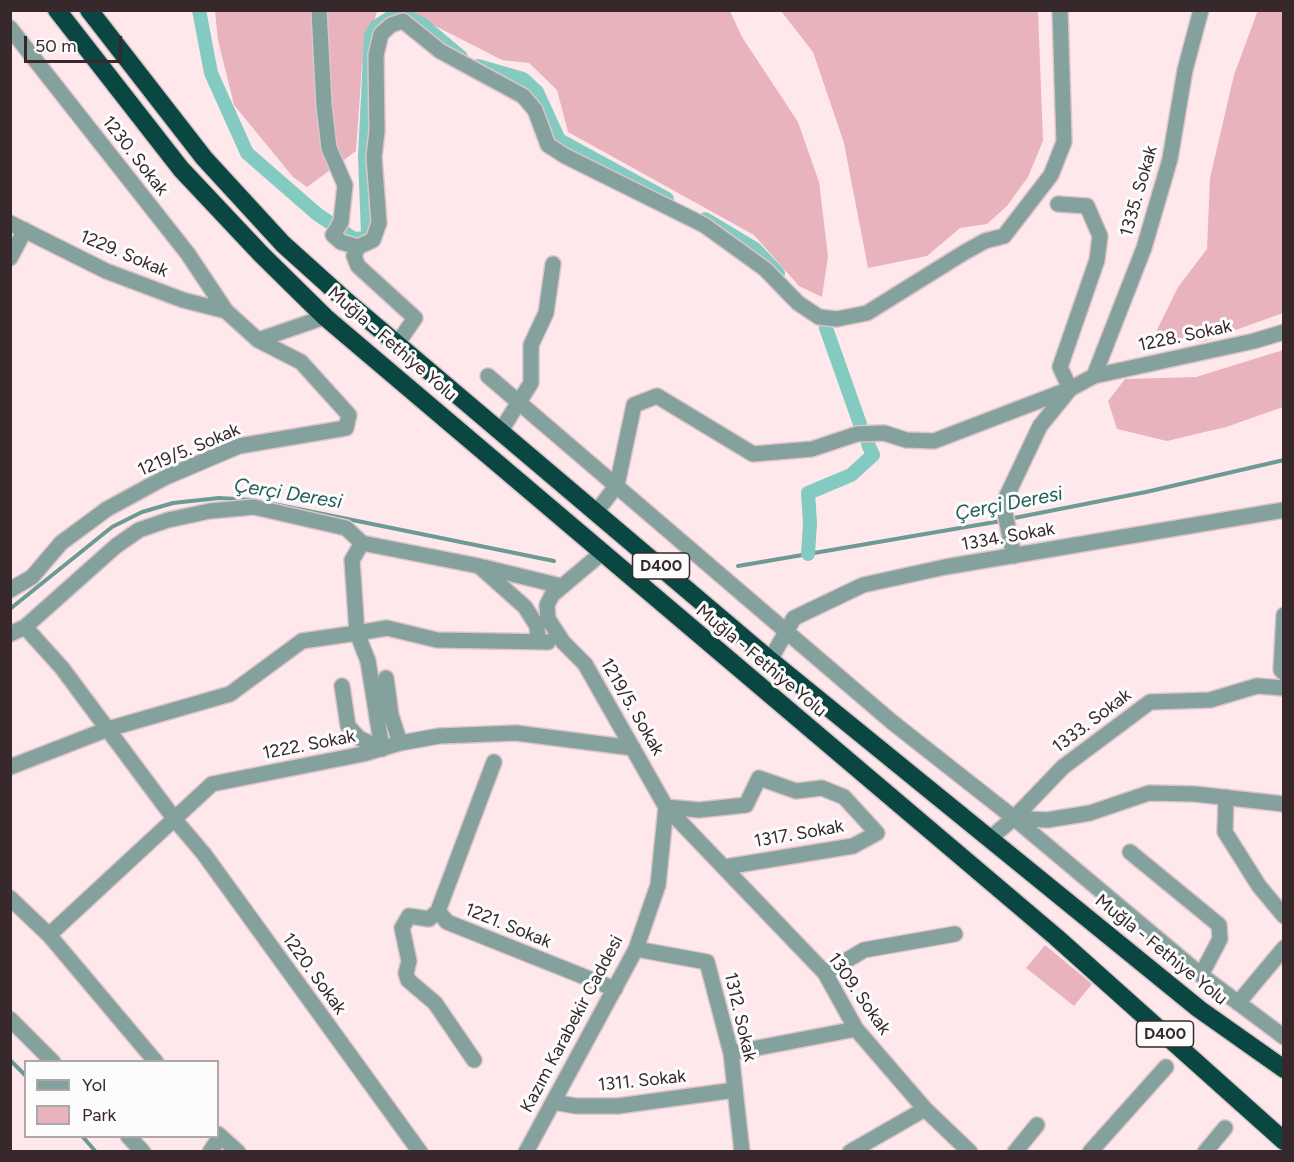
<!DOCTYPE html>
<meta charset="utf-8">
<style>
body{margin:0}
#map{position:relative;width:1294px;height:1162px;overflow:hidden;background:#ffe8ec;font-family:Figtree,sans-serif}
canvas{display:block}
.frame{position:absolute;inset:0;border:12px solid #36282b;pointer-events:none}
.legend{position:absolute;left:24px;top:1060px;width:195px;height:78px;box-sizing:border-box;background:#fcfcfc;border:2px solid #ada7a8;margin:0;padding:8px 10px;list-style:none;font-size:18px;color:#36282b}
.legend li{display:flex;align-items:center;gap:12px;height:30px}
.legend b{width:30px;border:2px solid #ada7a8}
.scale{position:absolute;left:24px;top:36px;width:98px;height:27px;box-sizing:border-box;border:3px solid #36282b;border-top:0;padding-left:8px;font-size:18px;line-height:21px;white-space:nowrap;color:#36282b;-webkit-text-stroke:4px #fcfcfc;paint-order:stroke}
</style>
<div id="map">
<canvas width="1294" height="1162"></canvas>
<div class="frame"></div>
<ul class="legend">
<li><b style="height:8px;background:#84a19d"></b>Yol</li>
<li><b style="height:16px;background:#e8b3bc"></b>Park</li>
</ul>
<div class="scale">50 m</div>
</div>
<script>
const ctx = document.querySelector('canvas').getContext('2d');
ctx.lineJoin = 'round';
function fill(path, color) { ctx.fillStyle = color; ctx.fill(path, 'evenodd'); }
const shape = rows => new Path2D(rows.map(r => 'M' + r).join(''));
function stroke(path, color, width, dash) { ctx.strokeStyle = color; ctx.lineWidth = width; ctx.lineCap = dash ? 'butt' : 'round'; ctx.setLineDash(dash || []); ctx.stroke(path); }
function write(font, color, halo, rows, align = 'center') {
  ctx.font = font + ' Figtree,sans-serif'; ctx.lineWidth = 6; ctx.setLineDash([]); ctx.textBaseline = 'middle'; ctx.strokeStyle = halo; ctx.fillStyle = color; for (const [text, x, y, turn = 0] of rows) {
    ctx.save(); ctx.translate(x, y); ctx.rotate((+turn || 0) * Math.PI / 180); ctx.textAlign = isNaN(turn) ? turn : align; if (halo) ctx.strokeText(text, 0, 0); ctx.fillText(text, 0, 0); ctx.restore();
  }
}
fill(shape([
 [1258,10,1283,11,1283,313,1202,342,1155,334,1178,287,1207,249,1210,178,1234,75],
 [215,11,377,11,362,65,356,151,307,187,293,177,234,105,218,40],
 [406,11,730,11,742,37,798,122,819,182,828,256,822,297,799,286,754,235,568,132,557,90,529,63,502,60],
 [781,11,1038,11,1043,141,1028,177,1007,206,987,224,960,228,927,256,868,268,844,143,813,52],
 [1283,350,1283,407,1226,427,1167,441,1117,429,1108,401,1125,379,1196,377],
 [1045,945,1092,984,1074,1006,1026,968]
]), '#e8b3bc');
stroke(shape([
 [264,502,554,561],
 [1009,519,1146,492,1284,460],
 [738,566,1001,521],
 [10,609,112,527,142,512,173,503,219,498,253,500],
 [10,1060,26,1076],
 [82,1136,96,1152]
]), '#6c9a94', 4);
stroke(shape([
 [199,10,211,73,247,153,317,214,354,239,366,238,368,234,365,157,371,36,376,27,393,16,404,15,423,25,461,57],
 [478,66,523,79,537,92,559,140,667,199],
 [705,219,755,249,778,273],
 [826,328,860,424],
 [808,554,810,523,808,493,851,475,873,455,868,444]
]), '#83cbc1', 14);
const minor = shape([
 [319,10,324,105,329,148,345,185,341,222,333,235,341,242,358,247,373,240,379,223,374,157,377,131,376,55,381,34,391,25,403,21,440,51,523,96,535,110,548,145,565,156,704,225,765,269,798,303,819,317,837,319,867,313,965,252,985,241,1004,236,1051,175,1064,142,1060,10],
 [10,28,188,254,226,311,258,340,301,362,349,415,346,428,239,446,166,477,107,509,61,543,32,577,10,590],
 [10,223,106,271,183,300,226,311],
 [358,247,354,256,358,266,415,318,397,344],
 [10,258,25,230],
 [258,340,325,317],
 [488,376,892,722,1014,818,1201,975,1284,1037],
 [1094,376,1144,248,1170,159,1185,70,1201,10],
 [500,432,531,383,531,345,546,313,553,264],
 [597,511,617,485,634,405,657,396,753,454,812,449,857,434,884,433,906,440,934,441,1070,389,1060,367,1097,260,1100,236,1087,206,1058,204],
 [603,552,552,595,547,605,548,619,563,642,585,664,666,807,825,973,856,1029,925,1109,970,1152],
 [1014,556,1003,504,1040,426,1070,389,1094,376,1254,341,1284,332],
 [483,567,561,586],
 [1284,615,1281,670,1284,673],
 [25,627,62,668,176,821,204,854,420,1152],
 [10,634,25,627,116,546,139,530,168,520,210,511,254,507,346,528,362,543,479,566,525,607,537,626,538,641],
 [770,660,794,618,863,585,945,567,1284,510],
 [386,678,391,715,400,743],
 [342,686,348,726,359,738,382,749],
 [382,749,368,661,357,633,387,628,437,640,548,642],
 [494,762,438,911,447,922,615,989],
 [10,767,108,729,230,694,302,641,357,633,352,560,362,543],
 [1226,797,1225,832,1259,886,1284,916],
 [666,807,699,810,746,805,759,778,796,791,822,788,844,797,877,833,853,846,725,867],
 [1014,818,1063,767,1150,702,1210,700,1257,686,1284,688],
 [989,839,1014,818,1047,820,1090,813,1149,793,1195,794,1284,804],
 [1130,852,1219,925,1220,939,1201,975],
 [10,898,49,935,156,1062],
 [438,911,429,919,409,916,402,928,409,961,406,973,408,980,435,1003,474,1060],
 [49,935,212,784,363,754,400,743,439,736,516,733,633,748],
 [636,949,707,962,731,1053,742,1152],
 [825,973,864,950,955,934],
 [1238,1003,1284,948],
 [10,1019,53,1062],
 [731,1053,856,1029],
 [553,1102,576,1106,618,1106,735,1090],
 [218,1134,238,1152],
 [128,1136,143,1152],
 [210,1152,220,1137],
 [526,1152,636,949,658,885,666,807],
 [850,1152,925,1109],
 [1015,1152,1037,1125],
 [1090,1152,1166,1067],
 [1205,1152,1225,1128]
]);
const highway = shape([
 [57,10,181,169,261,254,325,317,1056,937,1284,1141],
 [89,10,204,158,283,244,344,299,770,660,1199,1009,1284,1069]
]);
stroke(minor, '#dbc5c9', 18);
stroke(highway, '#dbc5c9', 21);
stroke(minor, '#84a19d', 15);
stroke(highway, '#0b4742', 18);
for (const [x, y, w] of [
 [661,566,57],
 [1165,1034,57]
]) { const box = new Path2D(); box.roundRect(x - w / 2, y - 13, w, 26, 4.5); ctx.fillStyle = '#fcfcfc'; ctx.fill(box); stroke(box, '#36282b', 1.5); }
write('bold 16px', '#36282b', null, [
 ["D400",661,566],
 ["D400",1165,1034]
]);
write('18px', '#36282b', '#fcfcfc', [
 ["1230. Sokak",135,156,52],
 ["1335. Sokak",1139,191,-74],
 ["1229. Sokak",124,254,23],
 ["1228. Sokak",1185,336,-12],
 ["Muğla - Fethiye Yolu",392,344,41],
 ["1219/5. Sokak",189,450,-23],
 ["1334. Sokak",1008,537,-10],
 ["Muğla - Fethiye Yolu",761,661,40],
 ["1219/5. Sokak",632,707,60],
 ["1333. Sokak",1092,721,-37],
 ["1222. Sokak",309,745,-11],
 ["1317. Sokak",799,834,-10],
 ["1221. Sokak",508,926,22],
 ["Muğla - Fethiye Yolu",1161,950,39],
 ["1220. Sokak",314,974,54],
 ["1309. Sokak",859,994,55],
 ["1312. Sokak",740,1017,77],
 ["Kazım Karabekir Caddesi",572,1024,-62],
 ["1311. Sokak",642,1081,-6]
]);
write('italic 20px', '#225e57', '#fcfcfc', [
 ["Çerçi Deresi",288,494,9],
 ["Çerçi Deresi",1009,504,-11]
]);
</script>
